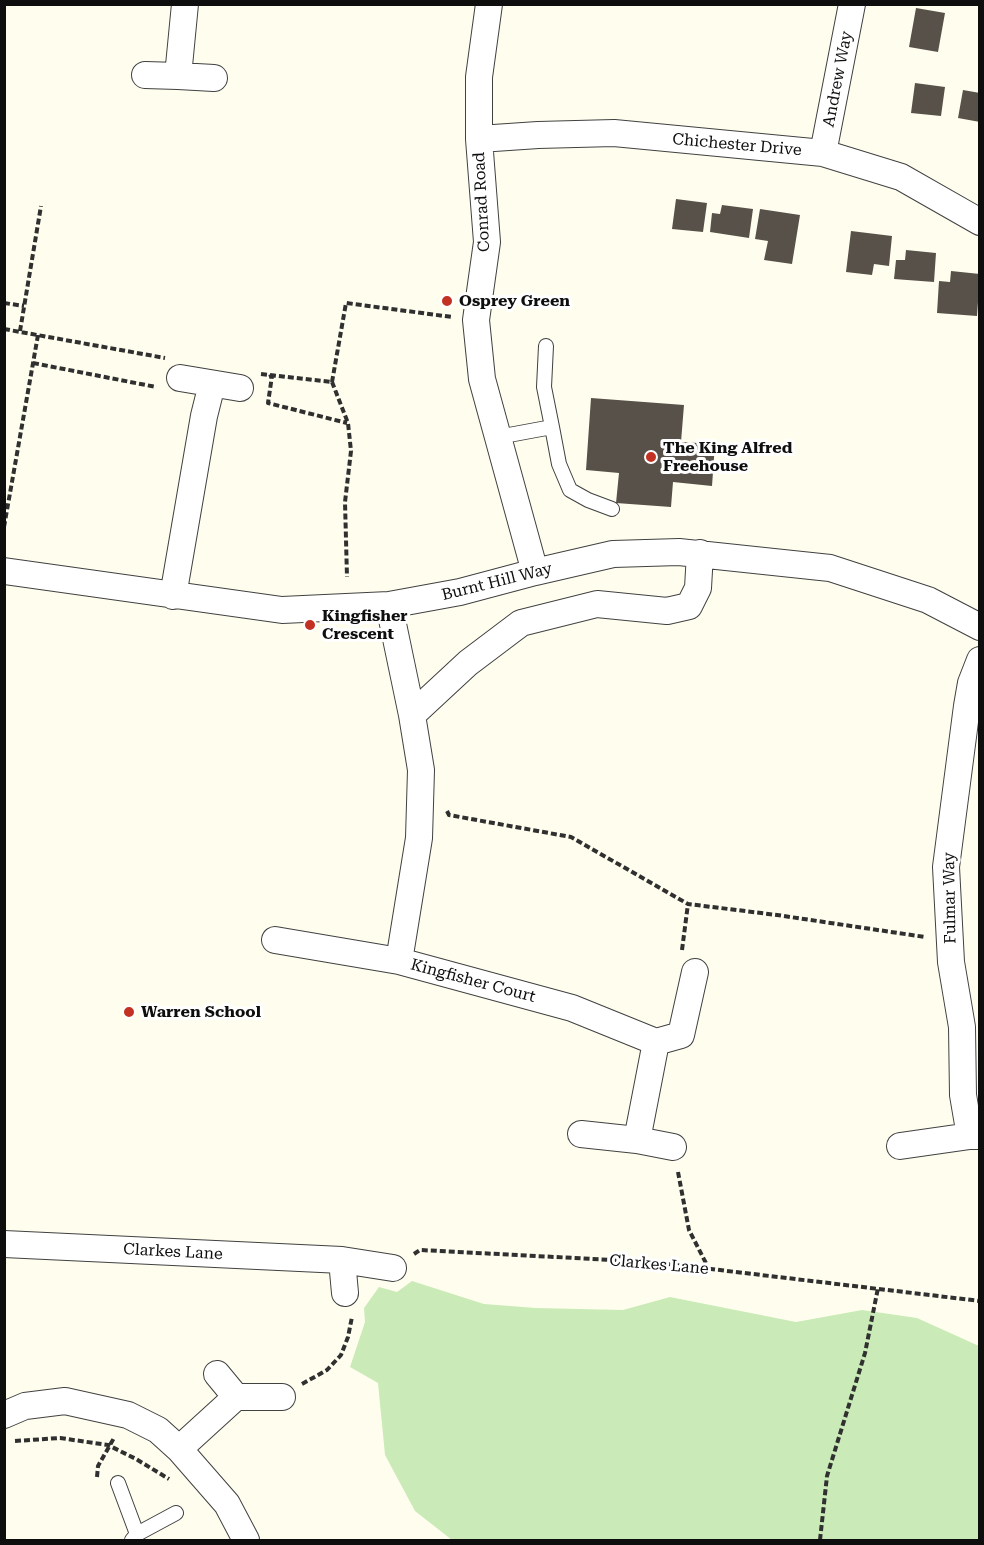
<!DOCTYPE html>
<style>
body{margin:0}
#map{position:relative;width:984px;height:1545px;overflow:hidden;background:#fffeee;font-family:"Roboto Serif",serif}
canvas{display:block}
.frame{position:absolute;inset:0;border:6px solid #0e0e0e;pointer-events:none}
</style>
<div id="map">
<canvas width="984" height="1545"></canvas>
<div class="frame"></div>
</div>
<script>
const ctx = document.querySelector('canvas').getContext('2d');
ctx.lineJoin = 'round';
function fill(path, color) { ctx.fillStyle = color; ctx.fill(path, 'evenodd'); }
const shape = rows => new Path2D(rows.map(r => 'M' + r).join(''));
function stroke(path, color, width, dash) { ctx.strokeStyle = color; ctx.lineWidth = width; ctx.lineCap = dash ? 'butt' : 'round'; ctx.setLineDash(dash || []); ctx.stroke(path); }
function write(font, color, halo, rows, align = 'center') {
  ctx.font = font + ' "Roboto Serif",serif'; ctx.lineWidth = 6; ctx.setLineDash([]); ctx.textBaseline = 'middle'; ctx.strokeStyle = halo; ctx.fillStyle = color; for (const [text, x, y, turn = 0] of rows) {
    ctx.save(); ctx.translate(x, y); ctx.rotate((+turn || 0) * Math.PI / 180); ctx.textAlign = isNaN(turn) ? turn : align; if (halo) ctx.strokeText(text, 0, 0); ctx.fillText(text, 0, 0); ctx.restore();
  }
}
fill(shape([
 [412,1281,484,1304,536,1308,623,1310,670,1297,796,1322,862,1310,917,1318,979,1346,979,1540,452,1540,415,1511,385,1455,378,1383,350,1367,365,1322,364,1308,379,1287,397,1292]
]), '#caebb7');
fill(shape([
 [916,8,945,13,938,52,909,47],
 [915,83,945,87,941,116,911,113],
 [963,90,980,93,980,122,958,118],
 [676,199,707,203,703,232,672,229],
 [722,205,753,209,749,238,710,232,712,213,720,214],
 [760,209,800,215,792,264,764,260,768,241,755,239],
 [851,231,892,236,889,266,874,264,872,275,846,272],
 [906,250,936,253,934,282,894,279,896,260,905,260],
 [951,271,980,274,977,316,937,313,939,281,950,282],
 [591,398,684,405,681,442,715,444,712,486,673,482,671,507,616,503,619,473,586,470]
]), '#57514a');
const lane = shape([
 [546,346,544,387,552,427],
 [498,437,552,427,559,464,570,490,588,500,612,509],
 [118,1483,137,1534,132,1540],
 [137,1534,176,1513]
]);
const street = shape([
 [185,4,178,76,214,78],
 [489,4,479,77,479,139,487,242,476,320,482,379,535,572],
 [145,75,178,76],
 [479,139,538,135,614,133,823,153,901,177,980,222],
 [823,153,852,4],
 [180,378,240,388],
 [4,571,282,610,389,605,460,592,535,572,613,554,679,552,830,568,928,600,980,627],
 [173,596,204,416,212,384],
 [389,605,412,715,421,770,419,838,399,961,572,1008,656,1042,637,1140,581,1134],
 [980,660,971,683,967,706,946,867,951,962,962,1027,963,1095,970,1136,980,1136],
 [412,715,468,663,521,623,597,604,667,611,689,606,698,588,700,553],
 [275,940,399,961],
 [656,1042,681,1035,695,972],
 [637,1140,673,1147],
 [900,1146,970,1136],
 [4,1244,342,1260,393,1268],
 [342,1260,345,1293],
 [236,1397,282,1397],
 [4,1415,25,1406,65,1401,128,1415,158,1430,179,1449,227,1504,246,1540],
 [179,1449,236,1397,217,1374]
]);
stroke(lane, '#414141', 16);
stroke(street, '#414141', 28);
stroke(shape([
 [4,303,24,306],
 [4,329,165,358],
 [20,331,41,206],
 [33,363,156,387],
 [261,374,332,382],
 [269,377,272,376,268,403,347,423],
 [332,382,346,303,452,317],
 [332,382,348,423,351,451,345,502,347,577],
 [4,527,38,335],
 [447,811,449,815,571,837,688,904,777,915,925,937],
 [682,950,688,904],
 [678,1172,689,1230,709,1269],
 [414,1254,420,1250,652,1262,980,1301],
 [302,1384,327,1370,341,1355,348,1337,352,1317],
 [15,1441,60,1438,108,1445,136,1459,169,1479],
 [97,1477,98,1466,114,1438],
 [820,1540,827,1476,865,1353,878,1288]
]), '#303030', 4, [6, 3]);
stroke(lane, '#fff', 14);
stroke(street, '#fff', 26);
for (const [x, y, r, color] of [
 [447,301,6,"#c23122"],
 [651,457,6,"#c23122"],
 [310,625,6,"#c23122"],
 [129,1012,6,"#c23122"]
]) { const dot = new Path2D(); dot.arc(x, y, r, 0, 2 * Math.PI); ctx.fillStyle = color; ctx.fill(dot); stroke(dot, '#fff', 2); }
write('16px', '#0e0e0e', '#fff', [
 ["Andrew Way",838,79,-79],
 ["Chichester Drive",737,145,5],
 ["Conrad Road",482,202,-93],
 ["Burnt Hill Way",497,582,-14],
 ["Fulmar Way",950,898,-91],
 ["Kingfisher Court",473,981,15],
 ["Clarkes Lane",173,1252,3],
 ["Clarkes Lane",659,1265,5]
]);
write('bold 16px', '#0e0e0e', '#fff', [
 ["Osprey Green",459,301],
 ["The King Alfred",663,448],
 ["Freehouse",663,466],
 ["Kingfisher",322,616],
 ["Crescent",322,634],
 ["Warren School",141,1012]
], 'left');
</script>
